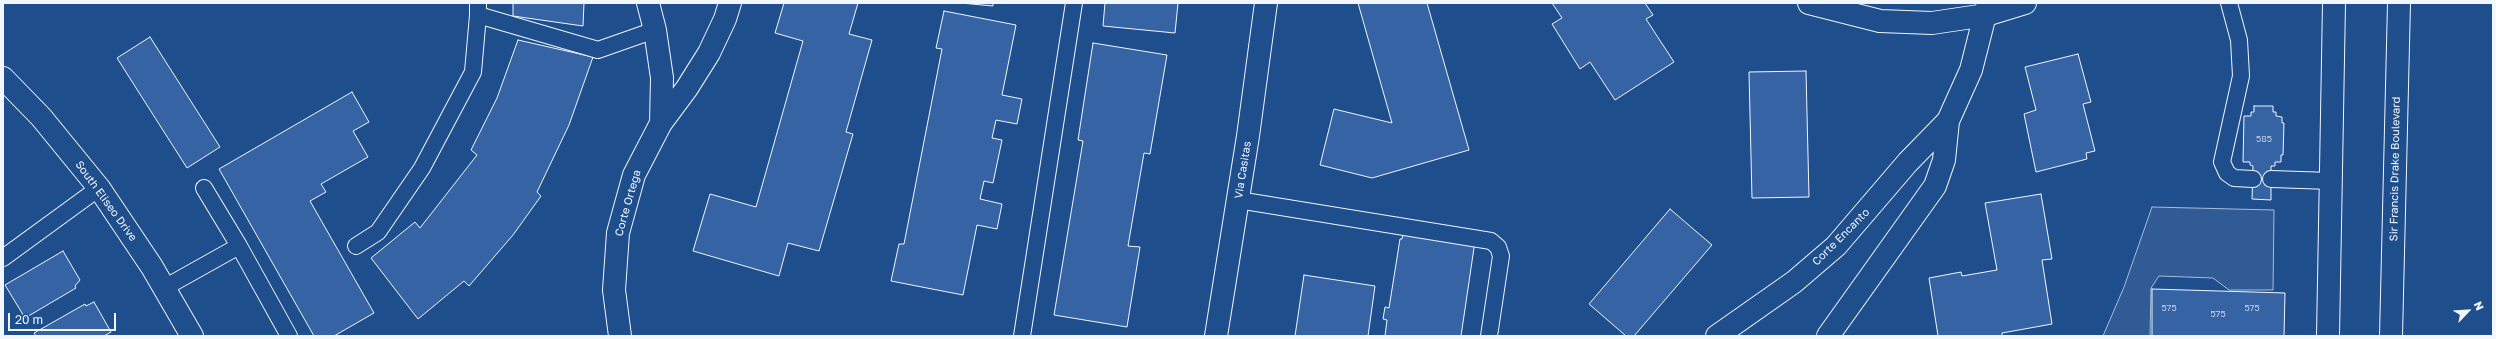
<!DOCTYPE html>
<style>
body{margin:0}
#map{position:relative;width:2496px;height:339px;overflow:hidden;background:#1f4e8c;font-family:"Golos Text",sans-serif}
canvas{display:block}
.frame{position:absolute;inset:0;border:4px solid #f2f6ff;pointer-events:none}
.north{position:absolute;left:2448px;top:291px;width:40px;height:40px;-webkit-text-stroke:3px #1f4e8c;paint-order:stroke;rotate:65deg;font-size:11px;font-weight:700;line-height:16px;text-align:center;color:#f2f6ff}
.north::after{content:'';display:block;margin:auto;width:14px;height:18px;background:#f2f6ff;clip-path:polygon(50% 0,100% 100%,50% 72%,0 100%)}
.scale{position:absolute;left:8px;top:313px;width:108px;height:18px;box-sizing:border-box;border:2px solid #f2f6ff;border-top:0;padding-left:5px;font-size:12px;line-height:14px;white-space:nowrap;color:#f2f6ff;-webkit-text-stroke:3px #1f4e8c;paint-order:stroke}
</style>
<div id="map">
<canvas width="2496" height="339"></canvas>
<div class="frame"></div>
<div class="north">N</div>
<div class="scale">20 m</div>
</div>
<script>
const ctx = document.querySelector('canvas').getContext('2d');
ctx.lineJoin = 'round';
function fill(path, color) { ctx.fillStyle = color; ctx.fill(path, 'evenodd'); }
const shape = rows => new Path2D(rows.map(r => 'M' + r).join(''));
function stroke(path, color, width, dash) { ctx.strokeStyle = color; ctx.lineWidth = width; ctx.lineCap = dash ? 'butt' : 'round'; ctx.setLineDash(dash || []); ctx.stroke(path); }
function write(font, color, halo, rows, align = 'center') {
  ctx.font = font + ' "Golos Text",sans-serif'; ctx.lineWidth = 3; ctx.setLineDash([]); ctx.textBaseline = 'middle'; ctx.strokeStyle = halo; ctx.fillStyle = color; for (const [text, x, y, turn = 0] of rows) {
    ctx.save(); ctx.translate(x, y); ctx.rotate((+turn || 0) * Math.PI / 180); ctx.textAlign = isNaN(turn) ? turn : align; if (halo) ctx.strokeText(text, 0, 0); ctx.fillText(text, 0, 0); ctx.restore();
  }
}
const parking = shape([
 [2152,207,2274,210,2273,290,2229,290,2213,278,2159,276,2151,288,2150,336,2103,336,2124,287,2152,207]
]);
fill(parking, '#305b95');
stroke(parking, '#a8bbd7', 1);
const building = shape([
 [513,3,584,3,583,26,513,16,513,3],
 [784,3,858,3,849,34,872,40,846,132,853,134,819,251,788,243,779,276,693,251,710,194,756,207,803,41,775,33,784,3],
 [961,3,993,3,993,6,961,3],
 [1105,3,1178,3,1175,33,1103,26,1105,3],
 [1358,3,1427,3,1469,150,1372,178,1320,165,1334,109,1392,123,1358,3],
 [1552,3,1645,3,1653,15,1646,19,1674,62,1615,100,1590,62,1580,69,1552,24,1562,18,1552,3],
 [944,11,1016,25,1002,95,1022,99,1017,124,996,120,992,138,1002,140,993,183,984,181,980,199,1002,204,997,229,977,225,963,295,891,281,899,244,904,244,942,49,936,48,944,11],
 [150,37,220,147,187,168,117,58,150,37],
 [518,40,593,57,569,125,537,192,541,196,513,235,469,286,464,281,418,319,371,258,415,222,420,228,477,155,471,150,497,98,518,40],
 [1093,43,1167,55,1150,154,1144,153,1128,246,1140,247,1127,327,1054,315,1083,141,1078,140,1093,43],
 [2078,54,2091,102,2083,104,2095,151,2086,153,2087,159,2036,172,2024,114,2036,110,2025,67,2078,54],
 [1806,71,1809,197,1752,198,1749,72,1806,71],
 [352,92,369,122,353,131,368,157,321,184,326,192,310,201,374,313,334,336,314,336,219,169,352,92],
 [2254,106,2273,106,2273,112,2276,112,2276,116,2282,117,2282,123,2284,123,2283,155,2281,155,2281,162,2275,162,2275,166,2271,166,2271,200,2252,199,2253,166,2250,165,2250,162,2243,162,2244,116,2251,116,2251,112,2254,112,2254,106],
 [2041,194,2052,259,2042,260,2052,324,2002,333,2002,336,1938,336,1929,278,1961,272,1962,276,1997,270,1985,203,2041,194],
 [1670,209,1712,245,1634,336,1626,336,1589,304,1670,209],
 [1404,230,1475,241,1461,336,1385,336,1387,320,1383,319,1385,307,1389,308,1400,239,1402,239,1404,230],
 [63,251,80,280,75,286,76,288,25,318,5,285,63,251],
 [1304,275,1375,286,1368,336,1295,336,1304,275],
 [2152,289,2285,293,2284,336,2152,336,2152,289],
 [94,302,111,332,104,336,36,336,34,333,85,304,86,306,94,302]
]);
fill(building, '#3563a3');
stroke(building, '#f2f6ff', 1);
const service = shape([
 [478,3,478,15,598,50,655,30],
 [2229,3,2239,40,2241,76,2222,162,2227,173,2234,178,2253,179],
 [2271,179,2331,181],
 [204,188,239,246],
 [1238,200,1491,241,1498,247,1501,256,1489,336],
 [356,246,378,232,422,168,473,72,478,15],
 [3,258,99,188],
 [164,288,239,246,289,336],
 [1022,336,1074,3]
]);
const minor = shape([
 [648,3,655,30,662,78,661,123],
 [1809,3,1880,21,1932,23,1986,15,2025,3],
 [3,78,41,117,99,188,152,267,192,336],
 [620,336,614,290,618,233,634,175,661,123,687,88,709,53,725,19,730,3],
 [1216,336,1248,136,1266,3],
 [1717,336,1794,282,1836,246,1908,162,1948,121,1971,70,1988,3],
 [1828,336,1935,186,1944,160,1948,121]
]);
const primary = shape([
 [2328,336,2334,3],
 [2391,336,2399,3]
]);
stroke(service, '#f2f6ff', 18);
stroke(minor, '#f2f6ff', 24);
stroke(primary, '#f2f6ff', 24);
stroke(service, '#1f4e8c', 16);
stroke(minor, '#1f4e8c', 22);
stroke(primary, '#1f4e8c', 22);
write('9px', '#c3d1e8', null, [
 ["585",2264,139],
 ["575",2169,308],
 ["575",2252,308],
 ["575",2218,314]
]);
write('11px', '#f2f6ff', '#1f4e8c', [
 ["Sir Francis Drake Boulevard",2395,169,-89],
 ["Via Casitas",1243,170,-81],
 ["South Eliseo Drive",106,201,54],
 ["Corte Ortega",628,203,-74],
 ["Corte Encanto",1841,237,-45]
]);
</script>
